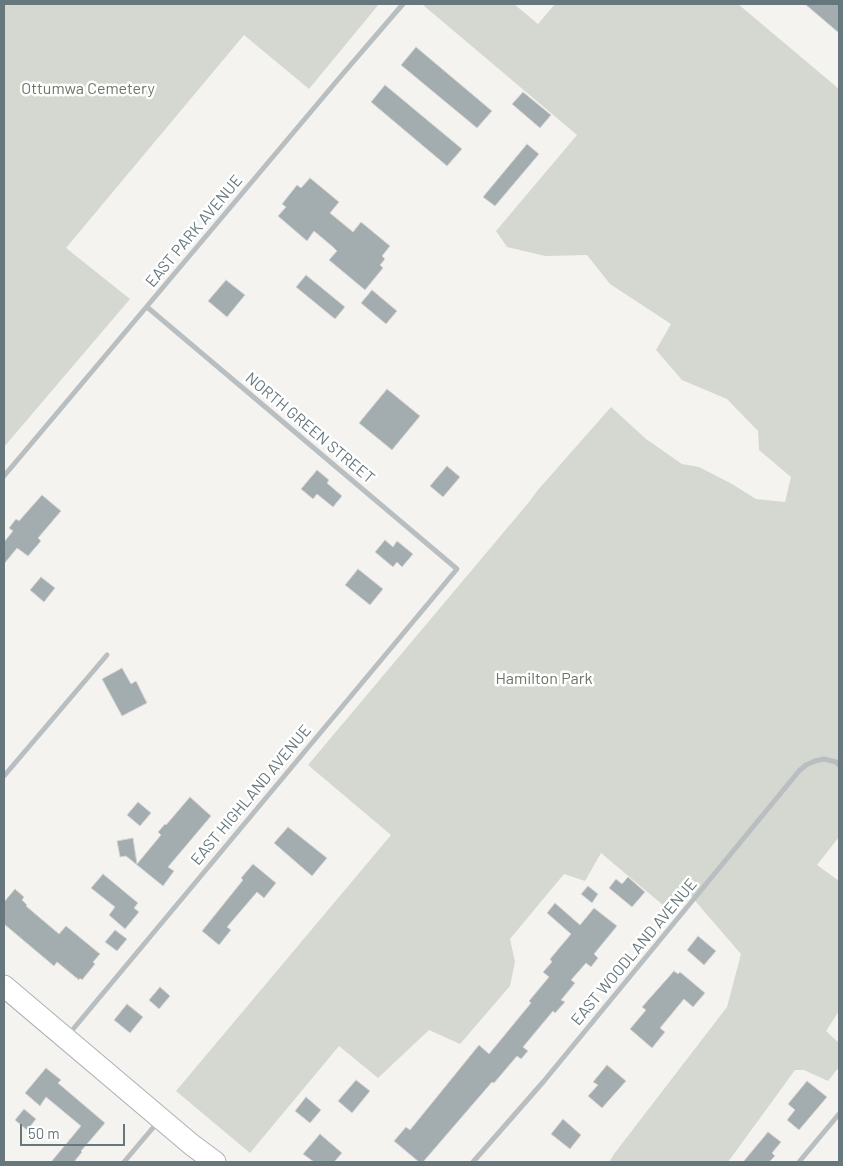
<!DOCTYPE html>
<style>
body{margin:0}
#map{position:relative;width:843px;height:1166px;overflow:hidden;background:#f4f3f0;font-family:Barlow,sans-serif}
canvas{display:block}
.frame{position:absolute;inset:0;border:5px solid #66787e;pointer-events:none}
.scale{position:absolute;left:20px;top:1124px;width:105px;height:22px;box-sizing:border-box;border:2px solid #66787e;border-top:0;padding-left:6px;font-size:15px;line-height:18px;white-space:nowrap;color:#66787e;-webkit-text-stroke:4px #fff;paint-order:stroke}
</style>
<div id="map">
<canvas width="843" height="1166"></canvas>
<div class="frame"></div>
<div class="scale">50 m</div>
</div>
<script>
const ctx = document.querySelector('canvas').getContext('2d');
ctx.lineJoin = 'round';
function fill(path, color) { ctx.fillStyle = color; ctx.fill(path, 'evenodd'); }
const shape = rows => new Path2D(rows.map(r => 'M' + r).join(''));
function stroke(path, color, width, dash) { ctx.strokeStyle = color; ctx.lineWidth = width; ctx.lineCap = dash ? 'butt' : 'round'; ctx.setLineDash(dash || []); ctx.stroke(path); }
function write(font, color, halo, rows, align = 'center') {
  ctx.font = font + ' Barlow,sans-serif'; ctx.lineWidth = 5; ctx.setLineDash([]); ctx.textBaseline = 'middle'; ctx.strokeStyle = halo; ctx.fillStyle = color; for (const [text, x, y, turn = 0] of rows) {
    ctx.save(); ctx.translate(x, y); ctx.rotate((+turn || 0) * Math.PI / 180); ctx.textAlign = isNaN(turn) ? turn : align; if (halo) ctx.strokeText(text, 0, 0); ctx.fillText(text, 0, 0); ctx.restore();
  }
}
fill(shape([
 [4,4,379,4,309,89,244,35,66,248,130,299,4,447],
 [424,4,514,4,538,24,555,4,738,4,839,89,839,837,817,865,839,881,839,1011,826,1031,839,1043,839,1067,828,1081,804,1070,795,1070,728,1162,609,1162,614,1154,727,1007,741,954,702,909,687,891,670,911,601,853,585,881,564,874,510,939,515,962,510,986,460,1044,429,1030,378,1078,339,1046,250,1153,176,1091,391,835,308,765,529,502,537,491,611,407,646,439,682,464,699,467,732,484,756,499,785,502,791,477,759,450,758,431,727,399,682,380,656,350,671,324,610,284,587,255,545,256,507,247,496,231,577,135,423,5]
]), '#d4d8d0');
const building = shape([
 [805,4,839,4,839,33,805,4],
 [416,47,492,111,477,128,401,65,416,47],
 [385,85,462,149,447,166,371,102,385,85],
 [523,92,551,115,540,128,512,104,523,92],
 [527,144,539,154,495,206,483,197,527,144],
 [310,178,339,202,330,213,353,232,361,222,390,246,382,256,385,259,380,265,383,268,365,290,329,260,337,251,333,247,314,231,307,241,278,216,286,207,282,204,297,185,301,188,310,178],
 [306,275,345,307,335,319,296,287,306,275],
 [226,280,245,295,227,317,208,301,226,280],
 [372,290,397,311,386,324,361,303,372,290],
 [387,389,420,416,392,450,359,423,387,389],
 [447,466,460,477,443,497,430,486,447,466],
 [317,470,329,480,327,483,342,496,333,507,317,494,313,499,301,489,317,470],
 [42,495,61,511,38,538,41,541,28,556,17,548,4,564,4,542,13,531,9,528,16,519,19,521,42,495],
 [385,540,393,547,397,541,413,554,402,567,397,562,393,567,375,552,385,540],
 [358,569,383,589,370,605,345,585,358,569],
 [41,577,55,588,44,602,30,590,41,577],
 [122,668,131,684,136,681,147,703,122,716,102,679,122,668],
 [190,797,211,816,168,867,174,871,163,886,126,856,120,857,117,841,133,838,137,864,161,835,158,832,165,824,166,825,190,797],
 [138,802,151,813,140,826,127,815,138,802],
 [288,827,327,858,312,876,274,843,288,827],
 [253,864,276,883,264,898,257,892,227,927,231,930,219,945,202,931,243,880,241,878,253,864],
 [103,874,138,903,134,908,139,912,125,929,109,915,115,907,91,888,103,874],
 [628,877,645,892,632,907,609,888,616,879,622,884,628,877],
 [588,886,598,894,592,903,581,894,588,886],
 [15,889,24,897,22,900,27,905,26,906,59,934,66,926,100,954,93,962,95,964,82,980,80,978,79,980,57,962,54,966,4,924,4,902,15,889],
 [555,903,580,925,594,908,617,926,594,954,598,958,591,967,586,963,571,980,575,983,561,1000,565,1002,555,1013,553,1011,523,1047,528,1051,521,1059,517,1056,494,1083,492,1082,423,1162,419,1162,394,1141,406,1127,410,1130,479,1045,489,1054,531,1003,529,1001,549,977,543,972,552,962,550,959,571,934,547,913,555,903],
 [115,930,127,939,117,951,105,942,115,930],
 [698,936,716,951,704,965,687,950,698,936],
 [674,971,678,974,680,972,705,993,693,1007,684,999,660,1028,665,1032,652,1048,630,1029,646,1010,642,1007,674,971],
 [160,987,170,996,159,1009,149,1000,160,987],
 [127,1004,143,1017,130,1033,114,1020,127,1004],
 [607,1065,626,1081,602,1108,588,1096,598,1085,593,1082,607,1065],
 [46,1068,61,1080,58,1083,105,1123,81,1151,82,1152,74,1162,51,1162,81,1126,46,1097,40,1106,25,1093,46,1068],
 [356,1080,370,1091,352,1113,338,1101,356,1080],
 [807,1081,827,1097,799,1130,787,1120,795,1110,788,1104,807,1081],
 [306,1097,321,1110,310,1123,295,1111,306,1097],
 [24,1109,36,1119,27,1130,15,1120,24,1109],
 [563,1119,581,1135,570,1149,551,1134,563,1119],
 [768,1132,781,1142,772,1153,775,1156,769,1162,743,1162,768,1132],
 [320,1134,342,1153,334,1162,314,1162,303,1154,320,1134]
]);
fill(building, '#a3acaf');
stroke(building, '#d5d4d3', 1);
const secondary = shape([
 [4,986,192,1145,215,1162]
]);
stroke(secondary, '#abb2b5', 23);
stroke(shape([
 [4,476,341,76,403,4],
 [4,776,107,655],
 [69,1034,457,569,147,307],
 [124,1162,157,1123],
 [473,1162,544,1081,799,771,806,765,815,761,824,759,836,762,839,765],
 [799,1162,839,1114]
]), '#b9bec0', 5);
stroke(secondary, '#fff', 21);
write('16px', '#6b7664', '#fff', [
 ["Ottumwa Cemetery",88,89],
 ["Hamilton Park",544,679]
]);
write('16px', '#66787e', '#fff', [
 ["EAST PARK AVENUE",194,231,-50],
 ["NORTH GREEN STREET",310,428,40],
 ["EAST HIGHLAND AVENUE",251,795,-50],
 ["EAST WOODLAND AVENUE",634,952,-50]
]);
</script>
